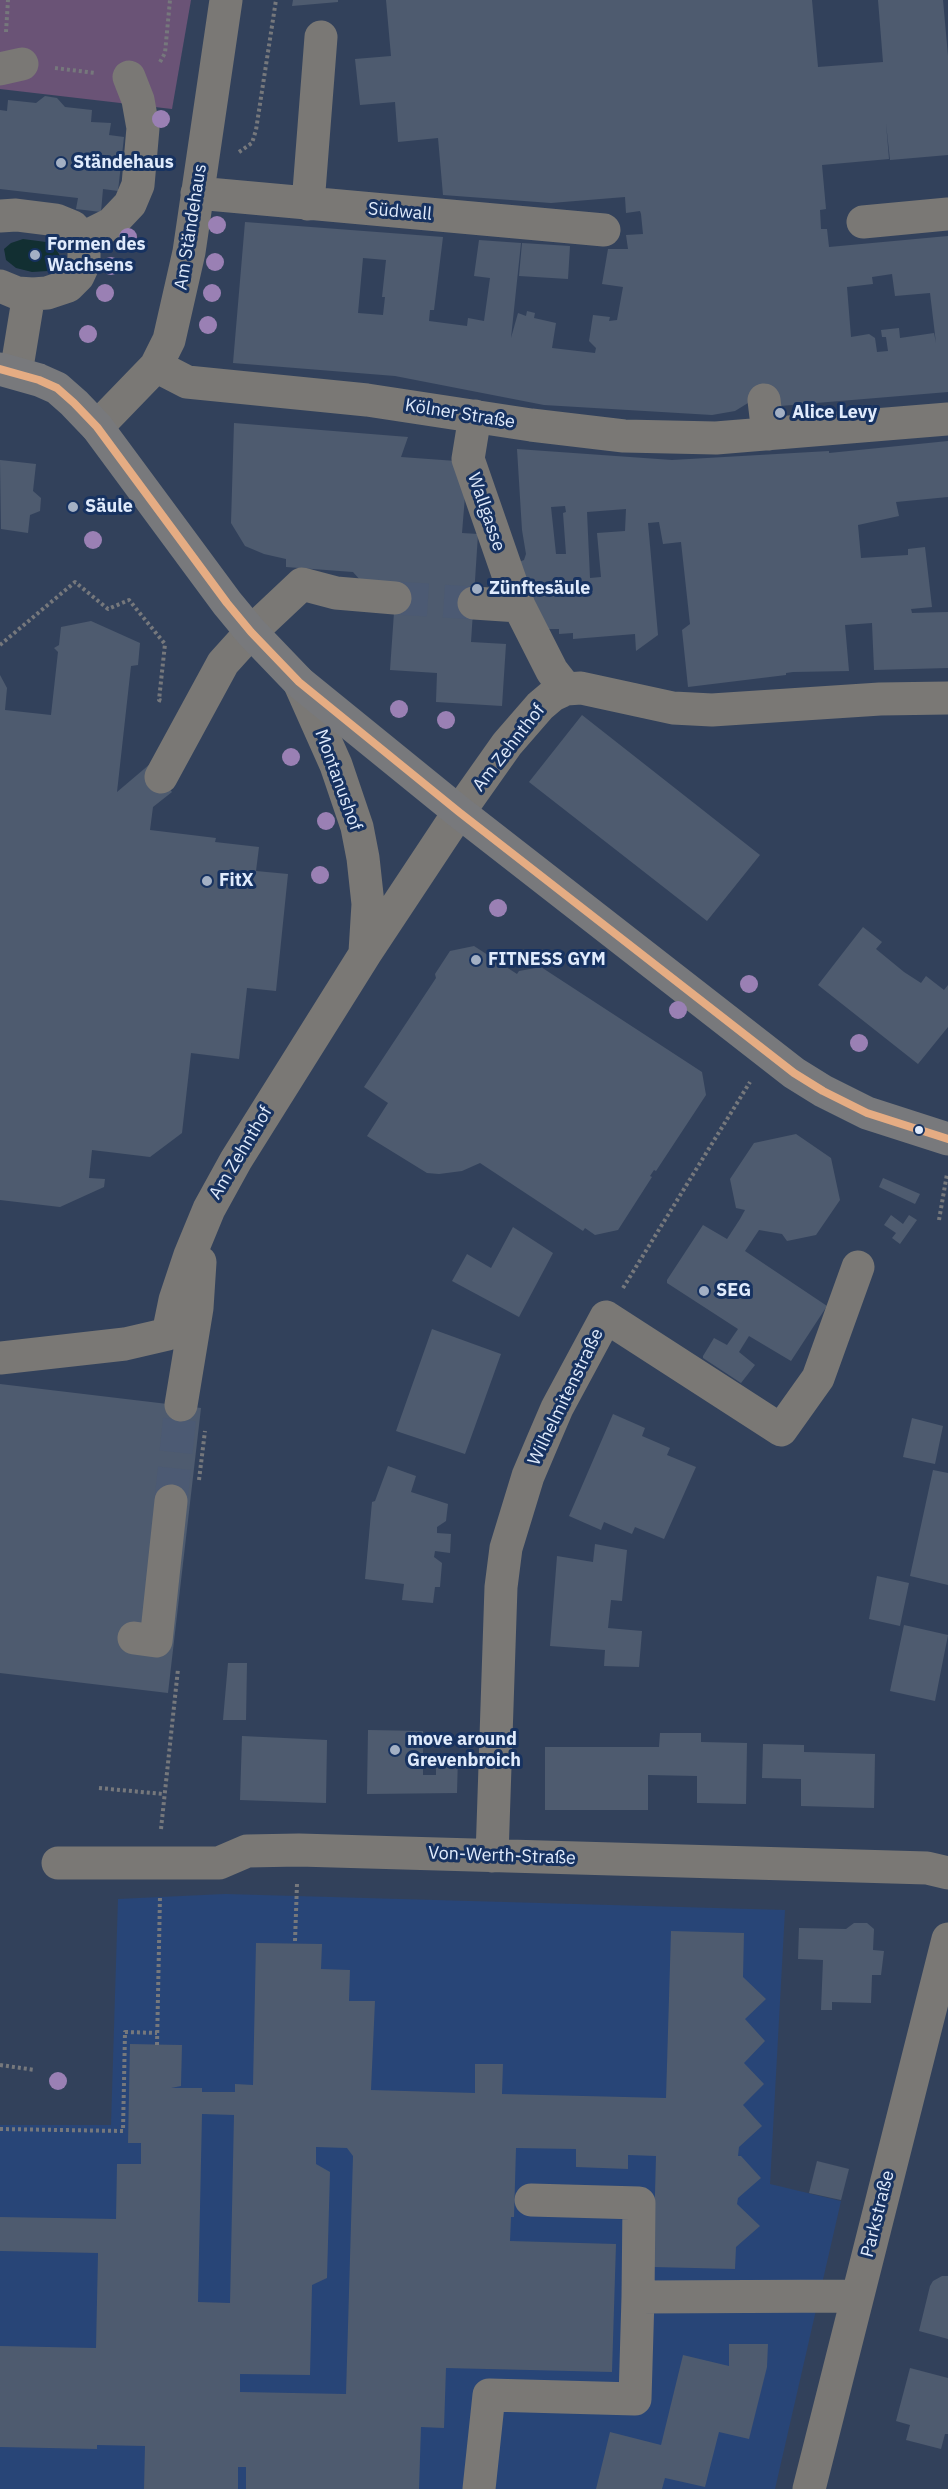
<!DOCTYPE html>
<meta charset="utf-8">
<style>
body{margin:0}
canvas{display:block;background:#32415b}
</style>
<canvas width="948" height="2489"></canvas>
<script>
const ctx = document.querySelector('canvas').getContext('2d');
ctx.lineJoin = 'round';
function fill(path, color) { ctx.fillStyle = color; ctx.fill(path, 'evenodd'); }
const shape = rows => new Path2D(rows.map(r => 'M' + r).join(''));
function stroke(path, color, width, dash) { ctx.strokeStyle = color; ctx.lineWidth = width; ctx.lineCap = dash ? 'butt' : 'round'; ctx.setLineDash(dash || []); ctx.stroke(path); }
function write(font, color, halo, rows, align = 'center') {
  ctx.font = font + ' "IBM Plex Sans",sans-serif'; ctx.lineWidth = 6; ctx.setLineDash([]); ctx.textBaseline = 'middle'; ctx.strokeStyle = halo; ctx.fillStyle = color; for (const [text, x, y, turn = 0] of rows) {
    ctx.save(); ctx.translate(x, y); ctx.rotate((+turn || 0) * Math.PI / 180); ctx.textAlign = isNaN(turn) ? turn : align; if (halo) ctx.strokeText(text, 0, 0); ctx.fillText(text, 0, 0); ctx.restore();
  }
}
fill(shape([
 [225,1894,785,1910,770,2184,841,2201,775,2489,0,2489,0,2125,111,2125,118,1899]
]), '#284577');
fill(shape([
 [0,0,191,0,172,109,0,89]
]), '#6a5376');
fill(shape([
 [23,239,46,242,55,247,60,256,58,265,48,271,32,272,16,268,6,260,4,249,11,243]
]), '#122f32');
fill(shape([
 [293,0,338,0,338,2,292,6],
 [386,0,812,0,818,67,883,62,878,0,943,0,948,56,948,155,890,160,886,123,889,159,822,165,826,209,820,210,821,229,827,229,829,247,948,236,948,392,780,406,748,403,735,411,712,415,544,405,395,376,233,363,245,222,443,237,434,310,430,310,429,321,467,326,468,318,484,321,490,278,474,276,479,240,521,243,511,338,518,313,526,316,527,311,535,313,534,318,556,323,552,348,595,353,596,348,589,341,593,315,610,317,609,321,617,320,623,287,602,284,608,249,628,249,626,235,643,234,641,214,640,211,626,213,625,197,551,203,443,195,438,138,398,142,395,102,360,105,355,59,391,56],
 [363,258,386,260,382,297,385,297,383,315,358,313],
 [892,274,895,296,930,293,936,343,934,333,900,338,899,328,881,330,882,337,886,337,888,351,877,352,875,338,869,334,851,337,847,287,873,284,872,277],
 [45,96,57,98,65,107,92,110,91,122,111,123,109,135,124,137,118,191,103,189,101,212,76,209,78,198,0,189,0,110,7,111,8,100,36,103],
 [522,243,570,246,568,279,519,276],
 [234,423,408,437,401,457,456,461,465,496,462,533,478,534,471,642,506,644,502,706,436,702,437,673,390,670,395,598,361,581,353,572,286,567,286,559,264,554,245,546,231,523],
 [948,441,948,497,896,502,899,516,858,525,861,558,908,555,908,549,925,547,932,607,911,609,912,613,948,612,948,668,874,670,872,623,845,625,849,671,793,672,786,673,786,675,688,687,682,630,690,624,681,542,663,544,659,522,648,523,658,635,636,651,635,634,573,639,573,633,559,634,559,629,544,629,519,562,524,560,526,554,522,530,517,449,672,460,829,451,829,453],
 [565,506,566,512,563,513,566,554,556,554,551,507],
 [626,509,625,531,597,533,601,577,590,578,587,512],
 [0,460,36,464,33,491,41,498,40,511,30,515,28,533,1,529],
 [91,621,140,643,138,665,131,666,117,792,150,764,172,792,153,807,150,830,216,838,215,842,259,847,256,871,288,874,276,991,247,988,239,1059,191,1053,182,1133,150,1157,92,1150,89,1178,105,1179,104,1187,60,1207,0,1200,0,675,7,688,5,710,51,715,58,652,54,648,59,645,61,627],
 [582,715,760,855,707,921,529,782],
 [863,927,882,942,876,949,904,972,921,983,926,976,944,990,948,985,948,1027,918,1064,818,985],
 [474,946,517,974,519,971,541,967,702,1072,706,1095,656,1171,654,1170,650,1176,652,1177,618,1230,595,1235,585,1228,583,1231,480,1163,462,1171,439,1174,427,1173,367,1136,388,1103,364,1087,436,978,435,974,450,951],
 [796,1134,831,1158,840,1200,816,1235,787,1241,782,1234,759,1230,745,1251,827,1306,791,1361,749,1336,739,1352,755,1365,741,1383,703,1358,703,1356,714,1338,727,1345,738,1329,667,1283,667,1280,703,1225,727,1239,740,1219,745,1210,736,1208,730,1179,754,1143],
 [883,1178,920,1194,915,1204,879,1187],
 [891,1215,903,1224,909,1215,917,1220,900,1244,892,1238,896,1233,884,1225],
 [513,1227,553,1253,519,1317,452,1281,467,1254,491,1268],
 [432,1329,501,1354,465,1454,396,1431],
 [0,1384,201,1408,168,1693,0,1673],
 [613,1414,645,1428,642,1436,670,1448,667,1455,696,1467,664,1539,635,1527,632,1534,604,1522,601,1530,569,1516],
 [912,1418,943,1426,935,1464,903,1457],
 [388,1466,416,1476,411,1492,448,1504,446,1521,437,1527,437,1533,451,1534,450,1553,435,1551,434,1557,442,1563,440,1587,435,1587,433,1603,402,1600,404,1584,365,1579,372,1502,375,1501],
 [933,1470,948,1473,948,1585,910,1576],
 [595,1544,627,1550,622,1601,611,1600,608,1628,642,1631,639,1667,604,1666,605,1650,550,1646,557,1556,593,1562],
 [877,1576,909,1583,900,1626,869,1619],
 [904,1625,948,1635,935,1701,890,1691],
 [228,1663,247,1663,246,1720,223,1720],
 [368,1730,423,1731,423,1775,436,1775,436,1755,458,1756,457,1793,367,1794],
 [660,1733,701,1733,701,1742,747,1743,746,1804,697,1803,697,1776,648,1775,648,1810,545,1810,545,1747,659,1747],
 [242,1736,327,1740,326,1803,240,1800],
 [763,1744,804,1745,804,1752,875,1754,874,1808,801,1806,801,1779,762,1778],
 [854,1923,867,1923,874,1929,873,1950,884,1951,881,1975,872,1975,871,2003,832,2002,832,2010,821,2010,823,1960,798,1959,799,1928,846,1929],
 [671,1931,744,1933,743,1977,766,1999,745,2019,765,2041,744,2063,764,2084,743,2105,762,2126,739,2147,738,2156,741,2156,761,2178,738,2198,737,2204,760,2226,736,2247,735,2269,653,2267,656,2156,628,2155,628,2169,576,2167,576,2149,516,2148,514,2217,511,2217,510,2241,616,2244,612,2372,446,2368,444,2428,421,2427,419,2489,246,2489,246,2467,238,2467,238,2489,144,2489,145,2446,97,2445,97,2449,0,2447,0,2346,96,2348,98,2253,0,2251,0,2217,116,2219,117,2164,141,2164,141,2143,128,2143,130,2044,182,2045,181,2086,171,2088,202,2088,202,2092,235,2092,235,2084,253,2085,256,1943,322,1944,321,1969,350,1970,349,2001,375,2001,371,2090,475,2093,475,2064,503,2064,502,2094,666,2098],
 [202,2114,234,2115,230,2303,198,2302],
 [316,2147,347,2148,353,2156,346,2394,240,2392,240,2374,310,2375,312,2285,327,2278,330,2172,316,2164],
 [817,2161,849,2169,841,2200,809,2193],
 [942,2276,948,2276,948,2339,919,2331,930,2286,933,2281],
 [729,2344,768,2344,767,2367,749,2439,719,2432,705,2487,665,2478,662,2489,596,2489,610,2432,661,2445,683,2355,729,2366],
 [910,2368,948,2378,948,2434,945,2434,941,2449,906,2440,910,2425,896,2421]
]), '#4e5b6f');
stroke(shape([
 [395,598,474,603],
 [171,1501,181,1405]
]), '#4c5a73', 33, [33, 16]);
stroke(shape([
 [6,32,8,0],
 [160,62,165,53,170,0],
 [55,68,95,73],
 [239,152,252,143,256,130,276,0],
 [0,645,75,582,108,609,129,600,165,644,159,700,162,701],
 [939,1220,947,1174],
 [623,1288,750,1082],
 [199,1480,205,1431],
 [99,1788,163,1794],
 [161,1829,178,1669],
 [295,1941,297,1884],
 [157,2045,160,1896],
 [0,2065,35,2070],
 [0,2129,123,2131,125,2032,157,2033]
]), '#76787c', 4, [3, 3]);
stroke(shape([
 [0,69,22,64],
 [197,193,604,230],
 [308,204,321,37],
 [0,216,16,215,56,220,73,227,81,239],
 [863,222,948,214],
 [0,286,17,293,33,294,47,293,68,286,78,276,84,263,84,250,81,239,111,224,130,204,138,185,143,128,138,100,129,77],
 [156,366,187,382,367,400,531,425,624,436,716,438,948,419],
 [16,373,29,294],
 [764,400,768,434],
 [475,416,468,459,519,606,552,671,566,689],
 [97,427,156,366,169,340,189,252,226,0],
 [474,603,519,606],
 [299,682,336,765,357,827,363,858,368,904,365,952],
 [161,777,223,663,251,632,302,584,336,593,395,598],
 [0,1358,125,1344,168,1334,175,1300,190,1255,209,1209,236,1160,365,954,459,812,507,744,540,706,553,695,566,689,581,688,673,708,712,710,880,699,948,698],
 [181,1405,197,1308,200,1262],
 [134,1638,156,1641,171,1501],
 [492,1856,501,1587,506,1548,528,1476,542,1443,557,1408,606,1317,781,1430,818,1378,858,1267],
 [58,1863,219,1863,247,1851,299,1850,927,1868,948,1873],
 [531,2200,639,2203,638,2297],
 [479,2489,489,2395,635,2399,638,2297,857,2296],
 [809,2489,948,1939]
]), '#7a7875', 33);
stroke(shape([
 [0,369,39,380,57,388,74,403,97,427,227,603,251,632,299,682,459,812,794,1073,823,1091,867,1113,948,1139]
]), '#78797c', 33);
stroke(shape([
 [0,369,39,380,57,388,74,403,97,427,227,603,251,632,299,682,459,812,794,1073,823,1091,867,1113,948,1139]
]), '#e5ac83', 8);
ctx.fillStyle = '#9a80b4';
for (const [x, y] of [
 [161,119],
 [217,225],
 [128,237],
 [215,262],
 [111,266],
 [105,293],
 [212,293],
 [208,325],
 [88,334],
 [93,540],
 [399,709],
 [446,720],
 [291,757],
 [326,821],
 [320,875],
 [498,908],
 [749,984],
 [678,1010],
 [859,1043],
 [58,2081]
]) { ctx.beginPath(); ctx.arc(x, y, 9, 0, 2 * Math.PI); ctx.fill(); }
for (const [x, y, r, color] of [
 [61,163,6,"#a3b0c4"],
 [35,255,6,"#a3b0c4"],
 [780,413,6,"#a3b0c4"],
 [73,507,6,"#a3b0c4"],
 [477,589,6,"#a3b0c4"],
 [207,881,6,"#a3b0c4"],
 [476,960,6,"#a3b0c4"],
 [919,1130,5,"#e0ebfc"],
 [704,1291,6,"#a3b0c4"],
 [395,1750,6,"#a3b0c4"]
]) { const dot = new Path2D(); dot.arc(x, y, r, 0, 2 * Math.PI); ctx.fillStyle = color; ctx.fill(dot); stroke(dot, '#173260', 2); }
write('bold 18px', '#e0ebfc', '#173260', [
 ["Ständehaus",73,163],
 ["Formen des",47,245],
 ["Wachsens",47,266],
 ["Alice Levy",792,413],
 ["Säule",85,507],
 ["Zünftesäule",489,589],
 ["FitX",219,881],
 ["FITNESS GYM",488,960],
 ["SEG",716,1291],
 ["move around",407,1740],
 ["Grevenbroich",407,1761]
], 'left');
write('18px', '#e0ebfc', '#173260', [
 ["Südwall",400,212,5],
 ["Am Ständehaus",191,227,-81],
 ["Kölner Straße",460,414,9],
 ["Wallgasse",486,512,71],
 ["Am Zehnthof",509,748,-52],
 ["Montanushof",338,780,70],
 ["Am Zehnthof",241,1153,-59],
 ["Wilhelmitenstraße",566,1397,-64],
 ["Von-Werth-Straße",502,1856,2],
 ["Parkstraße",878,2214,-76]
]);
</script>
